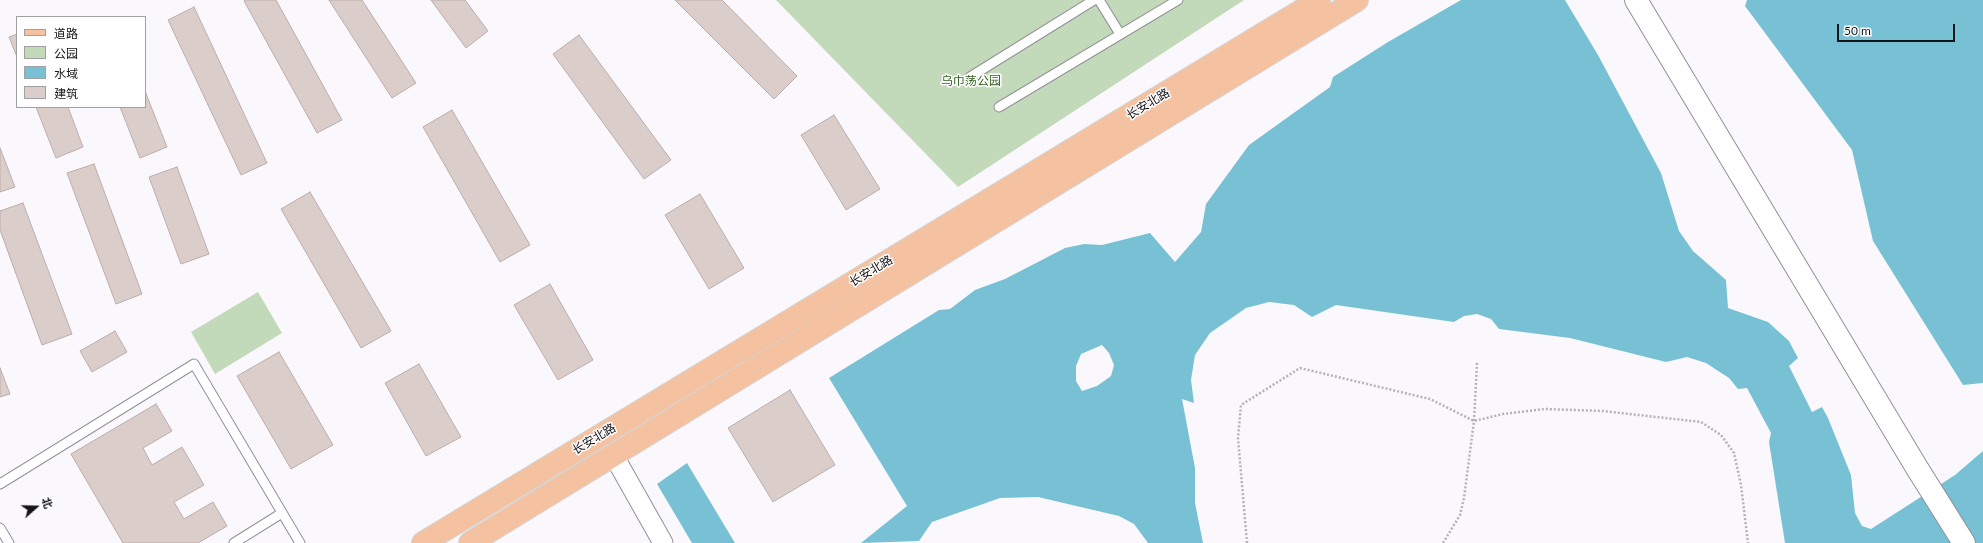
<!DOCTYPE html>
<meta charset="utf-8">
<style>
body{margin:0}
#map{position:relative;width:1983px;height:543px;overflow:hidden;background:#faf8fd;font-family:Lato,"Noto Sans SC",sans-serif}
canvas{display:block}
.legend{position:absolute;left:16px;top:16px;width:130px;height:92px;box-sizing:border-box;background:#fff;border:1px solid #a1a1a3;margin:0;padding:5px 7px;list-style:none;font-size:12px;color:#151418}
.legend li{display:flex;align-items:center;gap:8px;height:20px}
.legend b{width:20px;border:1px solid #a1a1a3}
.north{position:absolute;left:16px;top:487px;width:40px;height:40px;-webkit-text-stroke:3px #fff;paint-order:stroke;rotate:70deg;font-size:11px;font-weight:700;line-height:16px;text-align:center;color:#151418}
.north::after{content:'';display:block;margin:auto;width:14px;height:18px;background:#151418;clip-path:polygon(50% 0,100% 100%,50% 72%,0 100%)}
.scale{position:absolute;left:1837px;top:24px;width:118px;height:18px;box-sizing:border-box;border:2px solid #151418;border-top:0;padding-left:5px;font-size:12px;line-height:14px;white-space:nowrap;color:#151418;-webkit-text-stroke:3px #fff;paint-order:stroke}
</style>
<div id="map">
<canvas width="1983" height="543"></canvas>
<ul class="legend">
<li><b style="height:5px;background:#f4c2a1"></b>道路</li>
<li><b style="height:11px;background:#c3daba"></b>公园</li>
<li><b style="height:11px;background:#78c1d5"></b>水域</li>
<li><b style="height:11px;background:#dbcdc9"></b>建筑</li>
</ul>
<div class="north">北</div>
<div class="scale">50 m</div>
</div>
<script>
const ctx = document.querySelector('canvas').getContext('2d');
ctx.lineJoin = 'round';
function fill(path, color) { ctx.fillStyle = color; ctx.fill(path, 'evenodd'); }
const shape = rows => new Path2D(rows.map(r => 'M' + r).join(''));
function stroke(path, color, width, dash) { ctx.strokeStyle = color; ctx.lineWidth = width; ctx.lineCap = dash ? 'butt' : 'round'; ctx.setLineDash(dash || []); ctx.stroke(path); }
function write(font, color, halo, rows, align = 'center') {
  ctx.font = font + ' Lato,"Noto Sans SC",sans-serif'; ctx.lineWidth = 3; ctx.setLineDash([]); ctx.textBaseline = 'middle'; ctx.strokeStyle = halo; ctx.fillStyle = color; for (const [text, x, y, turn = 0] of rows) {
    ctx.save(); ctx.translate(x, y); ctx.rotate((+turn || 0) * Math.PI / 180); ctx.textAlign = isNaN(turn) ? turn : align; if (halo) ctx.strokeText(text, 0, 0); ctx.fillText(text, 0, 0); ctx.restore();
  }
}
fill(shape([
 [776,0,1244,0,958,187],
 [258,292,282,333,215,374,191,332]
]), '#c3daba');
fill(shape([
 [1461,0,1565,0,1598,55,1661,173,1679,231,1693,251,1726,280,1728,308,1768,322,1789,341,1798,358,1789,366,1812,412,1822,407,1828,418,1851,475,1855,513,1862,526,1871,529,1955,475,1983,451,1983,543,1785,543,1769,442,1771,433,1747,388,1738,389,1729,378,1706,363,1687,357,1666,362,1570,338,1499,329,1491,319,1477,314,1464,316,1454,322,1336,305,1312,317,1294,305,1269,302,1246,308,1210,333,1195,355,1191,380,1194,403,1182,399,1195,468,1195,503,1203,543,1148,543,1134,524,1119,516,1038,497,1000,498,932,522,919,541,861,543,907,506,829,378,939,310,950,309,975,290,1005,279,1065,248,1084,244,1102,245,1150,233,1175,262,1201,232,1206,204,1249,145,1330,87,1333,77,1388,42],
 [1102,345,1109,353,1114,365,1111,376,1097,386,1082,391,1076,381,1076,366,1081,354],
 [1747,0,1983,0,1983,383,1963,385,1873,241,1852,150,1745,6],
 [687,463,735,543,692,543,657,484]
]), '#78c1d5');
const building = shape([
 [245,0,276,0,342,120,317,133,244,1,245,0],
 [329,0,362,0,416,83,392,98,329,0],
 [431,0,465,0,488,31,466,48,431,0],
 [675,0,722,0,797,76,774,99,675,0],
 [194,7,267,163,241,175,168,20,194,7],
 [17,34,17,57,9,37,17,34],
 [579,35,671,160,644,179,553,54,579,35],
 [145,91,167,147,140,158,120,107,145,107,145,91],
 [36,107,68,107,83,147,56,158,36,107],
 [452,110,530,245,500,262,423,127,452,110],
 [834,115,880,189,846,210,801,135,834,115],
 [0,148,15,187,0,192,0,148],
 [94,164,142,294,116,304,67,173,94,164],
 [177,167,209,254,181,264,149,177,177,167],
 [310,192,391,331,361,348,281,209,310,192],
 [700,194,744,268,709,289,665,215,700,194],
 [23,203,72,334,42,345,0,230,0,211,23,203],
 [550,284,593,360,558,380,514,305,550,284],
 [115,331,127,352,92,372,80,351,115,331],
 [279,352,333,445,291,469,237,376,279,352],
 [419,364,461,437,426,456,385,383,419,364],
 [0,368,10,394,0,397,0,368],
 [790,390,835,465,773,502,728,428,790,390],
 [156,404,172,431,143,448,152,465,182,447,204,485,174,502,184,519,213,502,227,526,198,543,123,543,71,454,156,404]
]);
fill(building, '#dbcdc9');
stroke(building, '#bbaeaa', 1);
const lane = shape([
 [1099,0,1120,34],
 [970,77,1094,0],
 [999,107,1178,0],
 [0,484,194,364,300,543],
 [0,528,9,543],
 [234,543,282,513]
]);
const street = shape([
 [614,456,663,543]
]);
const secondary = shape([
 [1636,0,1917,468,1964,543]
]);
const primary = shape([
 [423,543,1319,0],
 [470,543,1357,0]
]);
stroke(lane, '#928f99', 11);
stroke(street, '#928f99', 21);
stroke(secondary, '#928f99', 24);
stroke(primary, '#d5d5d5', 24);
stroke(shape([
 [1247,543,1238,438,1241,405,1300,368,1430,399,1474,421,1503,414,1545,409,1603,411,1701,422,1721,435,1734,453,1741,485,1748,543],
 [1443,543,1460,515,1464,498,1474,421,1477,363]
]), '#b4b2b7', 2.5, [2, 2]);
stroke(lane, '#fff', 9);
stroke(street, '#fff', 19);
stroke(secondary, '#fff', 22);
stroke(primary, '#f4c2a1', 22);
write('12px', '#35611f', '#fff', [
 ["乌巾荡公园",971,81]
]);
write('12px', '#151418', '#fff', [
 ["长安北路",1148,104,-31],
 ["长安北路",871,271,-31],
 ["长安北路",594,439,-31]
]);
</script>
